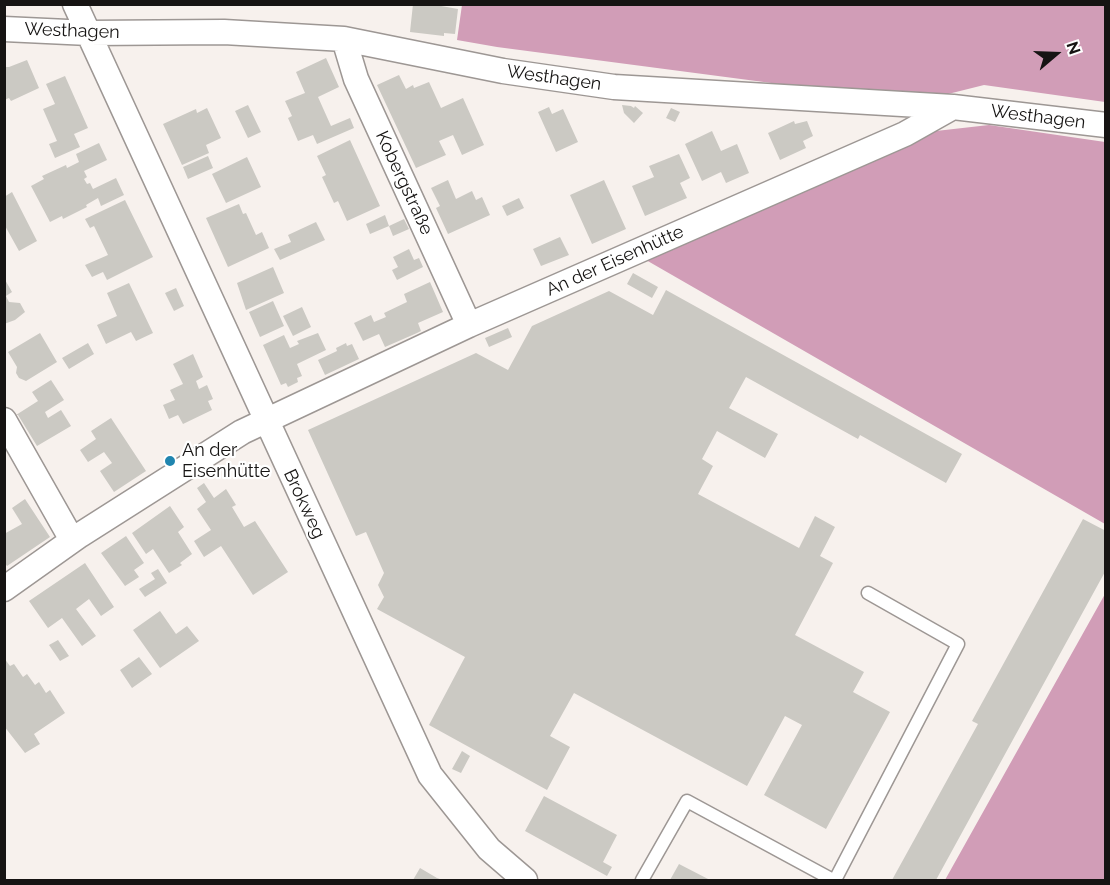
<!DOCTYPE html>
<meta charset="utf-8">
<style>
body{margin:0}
#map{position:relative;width:1110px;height:885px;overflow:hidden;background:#f7f1ed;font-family:Raleway,sans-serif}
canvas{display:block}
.frame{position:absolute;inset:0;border:6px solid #161413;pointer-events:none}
.north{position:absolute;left:1026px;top:24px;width:60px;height:60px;-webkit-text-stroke:4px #fff;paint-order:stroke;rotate:71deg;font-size:16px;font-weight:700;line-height:24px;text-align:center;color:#161413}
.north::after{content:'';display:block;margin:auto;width:21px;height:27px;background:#161413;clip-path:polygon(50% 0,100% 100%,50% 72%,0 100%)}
</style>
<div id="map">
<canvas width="1110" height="885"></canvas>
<div class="frame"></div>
<div class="north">N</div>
</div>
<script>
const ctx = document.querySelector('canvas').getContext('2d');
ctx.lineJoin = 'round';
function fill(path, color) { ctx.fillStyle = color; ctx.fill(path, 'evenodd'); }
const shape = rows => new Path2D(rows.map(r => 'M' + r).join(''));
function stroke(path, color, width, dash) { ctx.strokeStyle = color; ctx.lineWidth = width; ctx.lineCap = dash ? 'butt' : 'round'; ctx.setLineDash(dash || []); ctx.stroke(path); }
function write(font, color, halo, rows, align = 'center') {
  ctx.font = font + ' Raleway,sans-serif'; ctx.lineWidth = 4.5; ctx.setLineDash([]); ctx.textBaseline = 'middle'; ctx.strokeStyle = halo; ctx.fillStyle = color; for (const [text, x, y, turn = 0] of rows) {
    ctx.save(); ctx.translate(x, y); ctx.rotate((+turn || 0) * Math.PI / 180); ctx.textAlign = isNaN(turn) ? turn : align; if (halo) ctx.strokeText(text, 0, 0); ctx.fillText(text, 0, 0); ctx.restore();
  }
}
fill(shape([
 [462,5,1105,5,1105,102,984,85,948,94,779,84,497,47,457,40],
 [989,125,1105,142,1105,524,646,260,847,168,936,131],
 [1105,594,1105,880,945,880]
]), '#d19db7');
fill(shape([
 [413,4,430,4,458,9,455,34,444,33,444,36,410,32],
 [326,58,339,87,318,97,331,126,350,118,354,128,317,144,313,135,298,141,288,118,292,116,285,101,305,93,296,72],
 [27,60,39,88,11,101,9,98,4,100,4,67,9,67],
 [399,75,406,89,413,85,414,88,429,82,441,108,463,98,484,145,462,155,453,135,439,141,446,155,416,168,377,85],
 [65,76,88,128,74,134,80,147,55,158,49,144,57,141,43,109,55,104,46,84],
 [248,105,261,132,248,138,235,111],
 [622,105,631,106,634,108,635,106,643,113,634,123,624,113],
 [549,107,552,114,563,109,578,142,556,152,538,112],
 [207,108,221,138,206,145,209,153,182,165,163,124,196,109,197,113],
 [671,108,680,112,675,122,666,118],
 [794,121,795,124,807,121,813,136,803,141,806,148,780,160,768,133],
 [712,131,721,151,737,144,749,173,726,183,721,172,702,181,685,144],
 [350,140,380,206,347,221,338,201,334,203,322,177,326,175,317,156],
 [99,143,107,160,84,171,87,177,84,179,87,184,90,183,93,189,116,178,124,195,101,206,98,198,86,205,87,207,63,219,62,216,50,222,31,186,44,179,42,176,66,165,67,168,79,162,76,154],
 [679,154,690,178,680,183,687,198,645,216,632,186,654,177,649,166],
 [208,156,213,168,188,179,183,167],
 [247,157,261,187,226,203,212,174],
 [448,180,456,199,472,191,476,200,482,197,490,215,448,234,436,208,440,206,431,188],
 [604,180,626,229,592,244,570,195],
 [12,192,37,241,19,251,4,224,4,197],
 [519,198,524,208,507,216,502,206],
 [125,200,153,257,107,280,103,272,92,277,85,265,108,255,94,226,90,228,85,219],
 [239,204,243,214,246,213,256,235,262,232,269,248,228,267,206,218],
 [385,215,389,226,370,234,366,224],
 [404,219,409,229,393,236,389,226],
 [316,222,325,240,280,260,274,249,291,242,288,235],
 [560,237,569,255,541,266,533,249],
 [409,249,414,260,419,258,423,267,397,280,392,270,398,267,393,257],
 [273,267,284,293,246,310,237,283],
 [633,273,658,287,652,298,627,284],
 [4,278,12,292,6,296,9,302,20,303,25,312,15,320,4,324],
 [430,282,443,312,418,323,421,331,417,333,385,347,379,334,363,341,354,323,371,315,374,322,386,317,384,313,407,302,404,294],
 [129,283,153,333,136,341,131,332,106,344,97,325,117,316,107,293],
 [176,288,184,306,174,311,165,293],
 [666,290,962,454,946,483,860,435,858,439,746,377,729,408,778,434,765,458,717,431,702,459,713,466,698,494,799,548,815,516,835,527,820,556,833,563,795,635,864,672,853,692,890,712,826,829,764,795,802,725,785,716,747,786,574,693,550,736,570,747,547,790,429,725,465,657,377,609,384,597,378,585,384,573,366,532,356,536,308,430,476,353,508,370,532,326,609,291,653,315],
 [273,301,284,326,260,337,249,312],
 [302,307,311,327,293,336,283,316],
 [508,328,512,337,489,347,485,338],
 [40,333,57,362,26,381,19,378,16,373,17,367,8,352],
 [318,333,326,350,297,364,302,376,297,378,298,382,288,387,286,383,281,385,263,345,284,335,290,348,299,344,297,341],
 [88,343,94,354,69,369,62,358],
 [346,343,347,346,352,344,359,359,325,375,318,360,337,351,336,348],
 [193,354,203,377,196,381,199,389,207,385,213,399,208,401,212,410,183,424,178,415,169,419,163,405,175,400,170,390,183,384,173,364],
 [51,380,64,400,45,412,48,418,61,410,71,426,37,446,18,415,16,415,38,401,32,392],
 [111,418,146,471,114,492,100,471,112,463,104,452,88,462,80,450,96,439,91,431],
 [204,483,214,498,226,489,236,505,232,507,244,527,255,521,288,572,253,595,221,546,204,557,194,541,211,530,197,509,206,502,197,488],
 [25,499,50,537,7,566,4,562,4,534,22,524,12,508],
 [170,506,184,527,178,532,192,554,180,563,182,565,169,573,153,549,146,554,132,533],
 [1083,519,1106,531,1106,570,936,880,892,880,978,724,972,721],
 [126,536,144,563,134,570,139,577,125,586,101,553],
 [85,563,114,607,101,616,89,599,76,609,96,636,82,646,62,618,48,628,29,601],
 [158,569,167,583,145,597,139,589,155,579,151,573],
 [160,611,176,634,187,626,199,641,160,668,133,630],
 [58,640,69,656,60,661,49,645],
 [139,657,152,674,132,688,120,670],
 [4,658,10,666,14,664,23,677,27,674,35,685,39,682,46,693,50,690,65,713,34,734,40,744,25,753,4,726],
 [462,751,470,756,461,773,452,769],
 [544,796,617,835,603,862,612,867,607,876,525,831],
 [679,864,710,880,670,880],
 [420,868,437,878,443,880,413,880]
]), '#cbc9c3');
const service = shape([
 [642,880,687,801,833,880],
 [835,880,958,644,868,593]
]);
const minor = shape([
 [75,4,430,775,489,849,525,880],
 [4,29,89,33,224,32,344,39,503,71,614,87,953,107,1106,125],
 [344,39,356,79,469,325],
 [4,420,72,540],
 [4,589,80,535,242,432,469,325,905,134,953,107]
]);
stroke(service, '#9d9794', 15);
stroke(minor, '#9d9794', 27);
stroke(service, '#fff', 12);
stroke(minor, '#fff', 24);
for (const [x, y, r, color] of [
 [170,461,6,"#2085af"]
]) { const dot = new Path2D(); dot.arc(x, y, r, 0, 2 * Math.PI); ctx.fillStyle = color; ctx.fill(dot); stroke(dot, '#fff', 2); }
write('18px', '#161413', '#fff', [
 ["Westhagen",72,31,2],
 ["Westhagen",554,78,8],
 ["Westhagen",1038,117,7],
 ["Kobergstraße",404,183,65],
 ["An der Eisenhütte",615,261,-24],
 ["Brokweg",304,504,65]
]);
write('18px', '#161413', '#fff', [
 ["An der",182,451],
 ["Eisenhütte",182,472]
], 'left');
</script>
